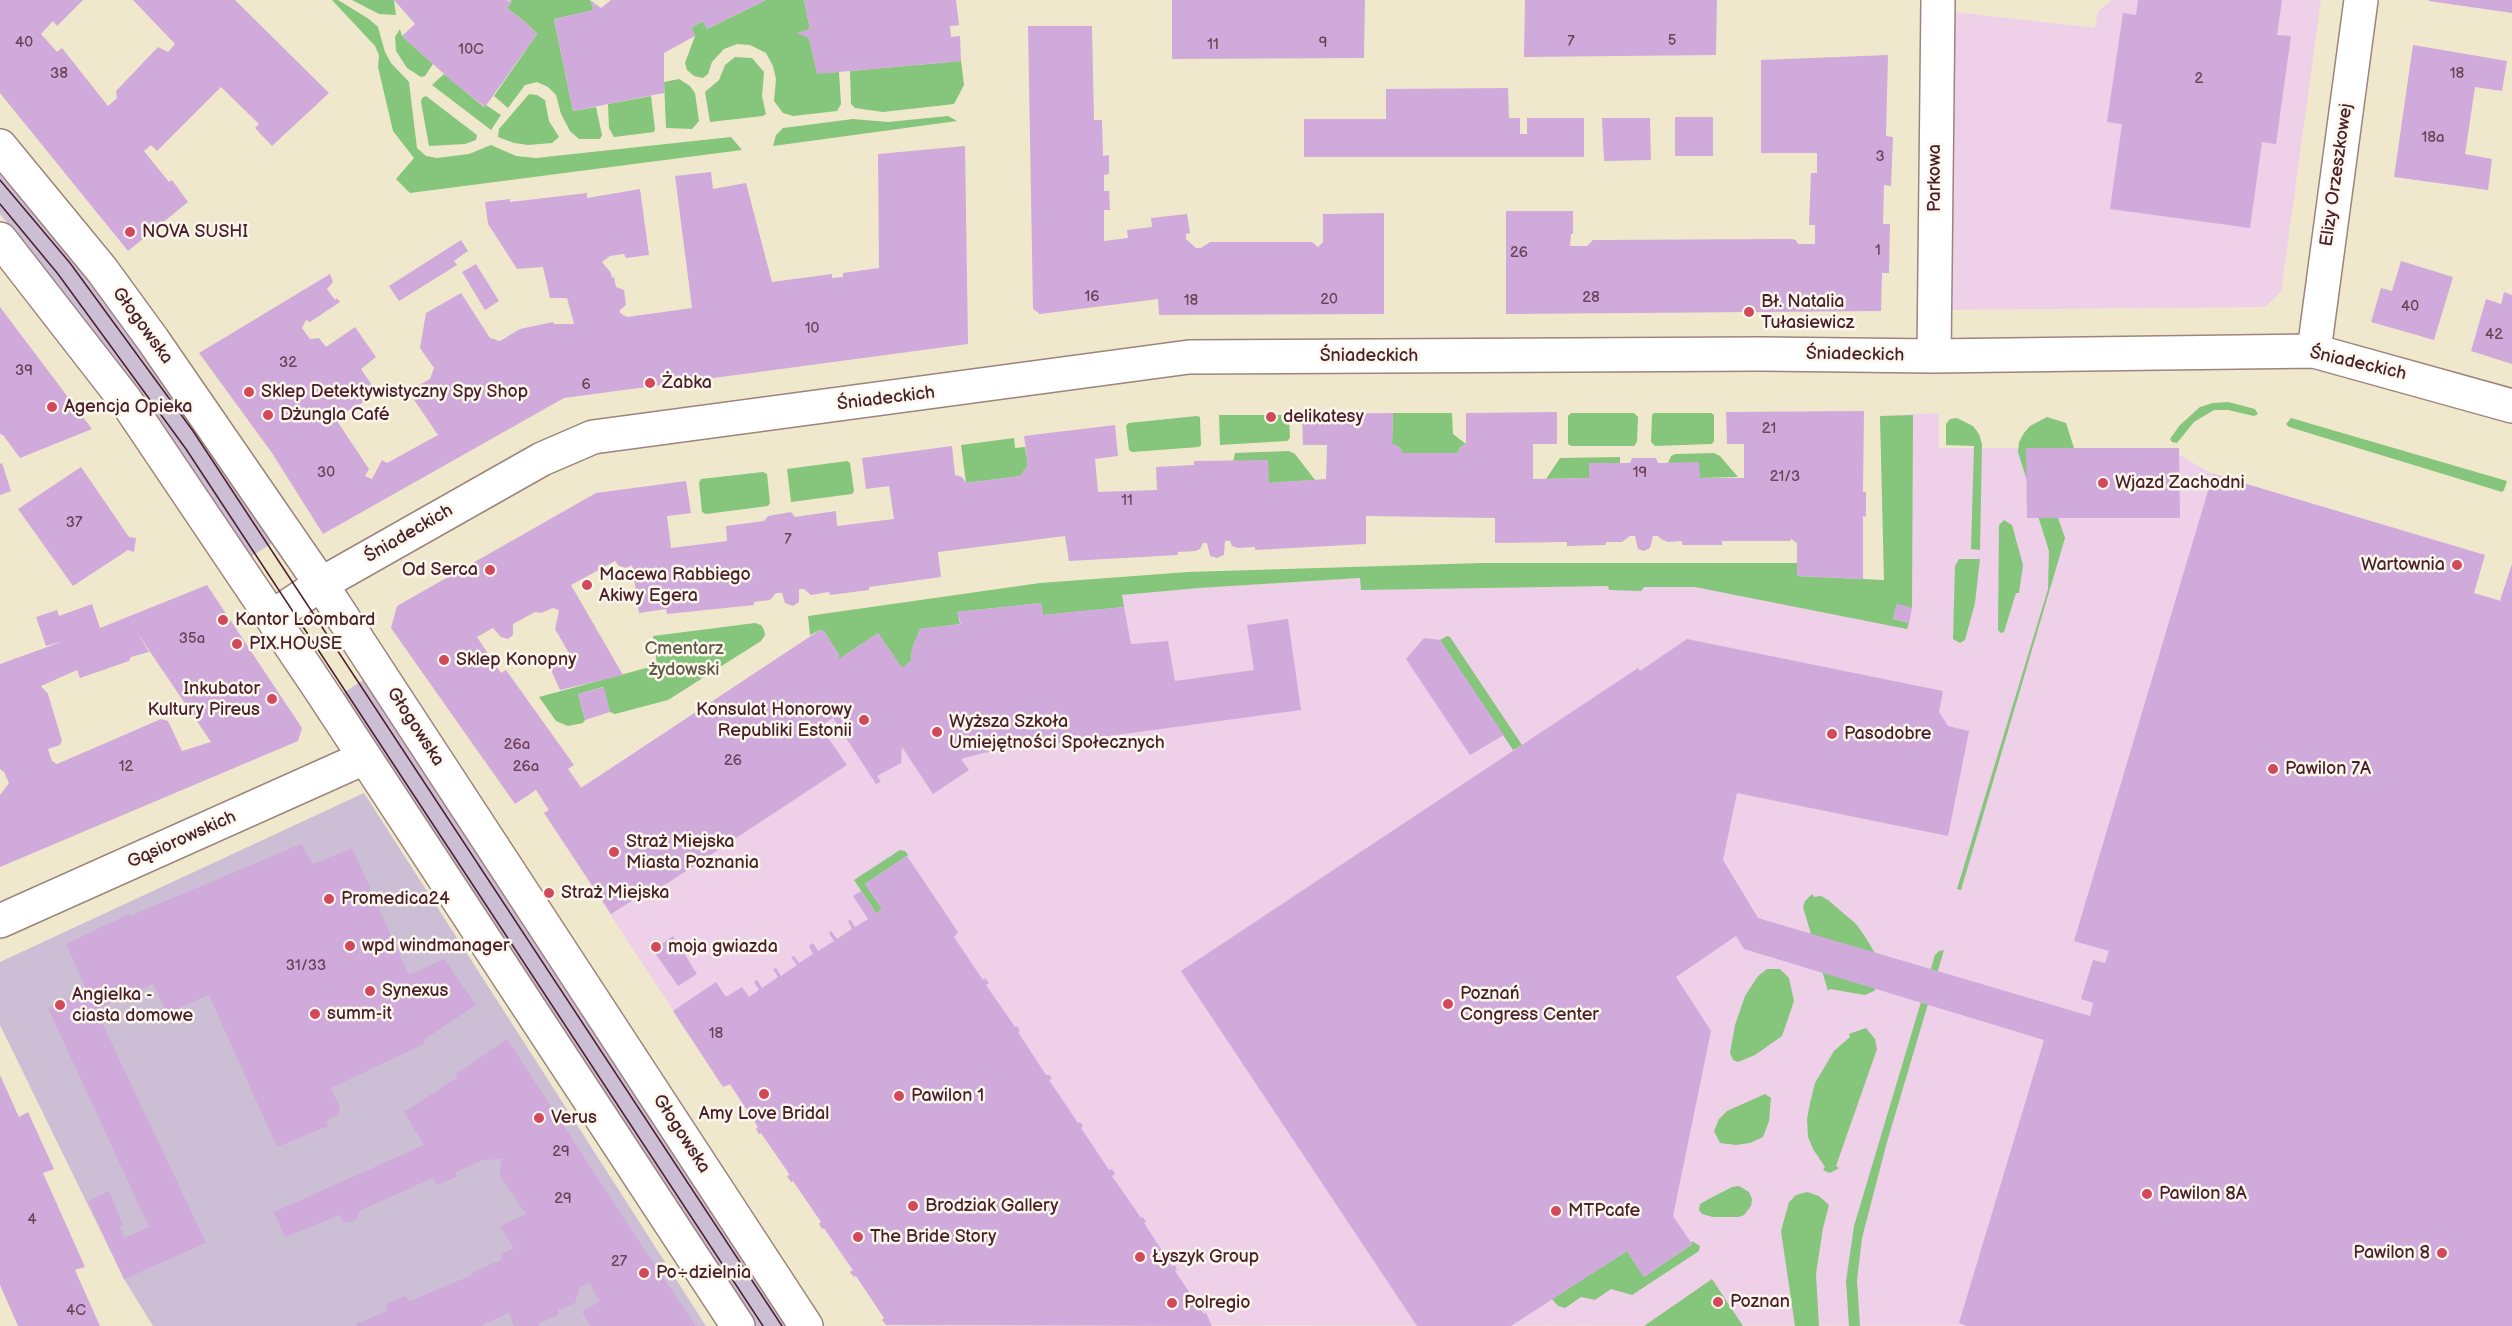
<!DOCTYPE html>
<meta charset="utf-8">
<style>
body{margin:0}
canvas{display:block;background:#f0e8cd}
</style>
<canvas width="2512" height="1326"></canvas>
<script>
const ctx = document.querySelector('canvas').getContext('2d');
ctx.lineJoin = 'round';
function fill(path, color) { ctx.fillStyle = color; ctx.fill(path, 'evenodd'); }
const shape = rows => new Path2D(rows.map(r => 'M' + r).join(''));
function stroke(path, color, width, dash) { ctx.strokeStyle = color; ctx.lineWidth = width; ctx.lineCap = dash ? 'butt' : 'round'; ctx.setLineDash(dash || []); ctx.stroke(path); }
function write(font, color, halo, rows, align = 'center') {
  ctx.font = font + ' "Balsamiq Sans",sans-serif'; ctx.lineWidth = 5; ctx.setLineDash([]); ctx.textBaseline = 'middle'; ctx.strokeStyle = halo; ctx.fillStyle = color; for (const [text, x, y, turn = 0] of rows) {
    ctx.save(); ctx.translate(x, y); ctx.rotate((+turn || 0) * Math.PI / 180); ctx.textAlign = isNaN(turn) ? turn : align; if (halo) ctx.strokeText(text, 0, 0); ctx.fillText(text, 0, 0); ctx.restore();
  }
}
fill(shape([
 [2112,0,2321,0,2281,292,2265,307,1927,310,1937,10,2095,28,2098,11],
 [1939,413,1939,448,2167,448,2213,474,2485,555,2474,593,2500,600,2512,564,2512,1326,886,1325,882,1320,884,1318,856,1276,854,1277,850,1272,852,1270,824,1229,822,1229,819,1224,821,1222,793,1181,791,1182,787,1176,789,1174,761,1133,759,1134,756,1129,758,1127,730,1085,723,1087,544,813,548,809,536,790,568,769,582,787,820,630,956,612,1122,595,1199,588,1360,578,1884,580,1880,416]
]), '#eed0e8');
fill(shape([
 [0,167,95,284,275,541,249,558,156,418,105,346,0,214],
 [365,679,791,1326,754,1326,340,695],
 [364,793,706,1326,153,1326,124,1279,0,1025,0,962]
]), '#ccbed4');
fill(shape([
 [332,0,338,0,369,19,378,27,385,52,391,63,409,82,417,148,426,156,437,158,469,154,491,145,516,156,536,158,731,137,742,150,410,193,396,179,414,158,393,131,378,67,379,55,375,46],
 [352,0,394,0,396,15,379,14],
 [507,0,590,0,594,10,554,19,573,111,596,107,602,135,600,139,579,139,570,131,561,114,556,95,548,87,537,82,525,85,508,108,494,96,537,34,525,22,507,8,512,1],
 [766,0,804,0,810,29,798,33,809,38,817,73,839,72,841,104,837,111,793,116,783,113,774,101,776,79,773,66,766,53,750,45,737,44,724,49,712,62,708,74,703,78,694,76,687,70,685,63,695,36,691,28,703,21,707,29],
 [400,29,402,36,433,64,425,76,421,77,407,68,396,51,395,37],
 [735,57,752,58,764,72,762,96,766,114,763,116,710,122,705,92,719,80,725,65],
 [961,61,964,85,954,104,883,112,855,108,851,104,850,71],
 [444,74,484,107,486,105,501,115,491,130,432,85],
 [679,79,690,86,695,93,699,121,692,129,666,128,664,82],
 [529,94,537,95,545,100,549,121,559,137,552,143,528,145,514,143,498,137,499,129],
 [426,96,477,135,476,140,465,144,429,146,421,102,422,98],
 [651,96,655,129,654,132,614,137,609,128,608,104],
 [948,116,957,121,773,146,776,135,783,128,853,119,888,122],
 [2228,402,2255,409,2258,414,2254,416,2228,410,2214,410,2194,422,2177,443,2172,442,2170,439,2180,425,2200,407,2213,403],
 [1393,413,1452,413,1453,434,1466,444,1460,448,1457,453,1403,453,1399,447,1392,444],
 [1571,413,1634,413,1638,417,1637,442,1634,446,1571,446,1568,444,1568,416],
 [1654,413,1711,413,1714,415,1714,441,1712,444,1655,446,1651,442,1652,415],
 [1219,415,1287,415,1289,417,1290,438,1287,441,1220,445],
 [1913,415,1912,608,1897,604,1893,619,1909,623,1907,629,1695,587,1644,587,1641,591,1609,590,1608,586,1361,590,1360,578,1199,588,1122,595,1124,607,1043,615,1041,603,957,612,960,624,920,629,912,649,911,661,902,668,878,633,839,659,839,655,824,631,820,630,810,635,808,616,1040,583,1188,572,1482,563,1797,563,1797,576,1884,580,1880,416],
 [1197,416,1200,417,1201,445,1199,447,1132,452,1129,450,1126,426,1128,423],
 [2047,417,2066,423,2074,448,2056,448,2058,518,2065,538,1961,890,1957,889,2048,589,2049,551,2018,452,2019,442,2024,433,2030,426],
 [1957,418,1973,426,1979,434,1982,444,1980,550,1971,549,1974,446,1946,445,1946,424,1950,419],
 [2291,418,2507,481,2504,490,2502,492,2289,427,2286,424],
 [1014,438,1015,448,1025,447,1028,465,1020,476,966,483,961,445],
 [1289,451,1295,454,1315,480,1269,483,1233,462,1235,453],
 [1714,453,1720,456,1738,477,1700,478,1668,463,1671,456,1675,454],
 [1620,457,1620,463,1589,463,1589,478,1546,479,1560,458],
 [847,461,850,463,854,491,852,494,791,502,787,469],
 [763,472,767,474,770,503,768,506,706,514,702,512,699,483,701,479],
 [2004,520,2012,525,2023,565,2019,593,2016,593,2004,632,2001,633,1998,630,1999,525],
 [1959,559,1980,559,1975,603,1965,640,1960,643,1953,639,1955,566],
 [755,623,761,625,764,630,765,635,761,641,668,700,615,714,610,712,603,687,578,694,585,720,583,723,568,726,556,721,539,697,657,665,653,636],
 [1447,636,1450,637,1522,745,1513,750,1440,640],
 [900,850,905,851,908,855,865,884,882,909,876,913,854,880],
 [1812,894,1814,897,1821,896,1828,900,1856,924,1864,935,1876,955,1879,984,1874,991,1865,995,1830,989,1828,991,1803,907,1805,901],
 [1944,950,1887,1142,1862,1238,1857,1280,1860,1326,1849,1326,1846,1281,1854,1226,1935,955,1939,951],
 [1767,969,1780,969,1789,978,1794,1001,1782,1036,1755,1055,1738,1062,1733,1060,1730,1053,1735,1025,1745,996,1758,976],
 [1866,1028,1875,1039,1877,1049,1836,1166,1839,1168,1830,1173,1823,1170,1825,1167,1813,1149,1808,1137,1807,1119,1810,1103,1815,1083,1834,1051,1850,1037,1849,1034],
 [1765,1094,1771,1098,1769,1121,1763,1137,1750,1143,1736,1145,1720,1143,1714,1131,1719,1119,1727,1111],
 [1739,1186,1749,1192,1752,1199,1751,1206,1744,1215,1739,1217,1713,1217,1702,1214,1699,1210,1700,1204,1707,1200,1732,1187],
 [1807,1192,1819,1196,1829,1205,1823,1228,1816,1274,1819,1326,1795,1326,1781,1231,1789,1202,1796,1195],
 [1692,1241,1700,1246,1699,1251,1632,1295,1611,1289,1595,1300,1581,1297,1565,1308,1558,1306,1552,1299,1627,1251,1644,1277,1691,1245],
 [1712,1279,1743,1326,1644,1326]
]), '#86c57c');
fill(shape([
 [0,0,83,0,57,26,53,21,41,34,57,52,62,48,108,106,117,98,116,91,158,47,168,52,175,44,133,0,235,0,329,93,272,146,255,128,259,124,221,87,157,151,151,145,144,151,169,182,172,180,188,202,128,251,0,93],
 [394,0,507,0,509,2,513,0,507,8,525,22,537,34,485,107,453,82,402,36,415,24],
 [590,0,601,8,611,0,766,0,707,29,703,21,691,28,695,36,664,53,664,93,573,111,554,19,594,10],
 [804,0,956,0,959,25,950,26,951,37,960,36,961,61,817,74,809,38,797,33,810,29],
 [1172,0,1365,0,1364,58,1172,59],
 [1525,0,1717,0,1716,55,1524,57],
 [2138,0,2282,0,2277,35,2291,36,2276,144,2262,142,2250,228,2110,209,2122,124,2107,122,2123,13,2136,15],
 [2429,0,2512,0,2512,13,2429,1],
 [1028,26,1092,26,1094,120,1102,120,1103,156,1109,155,1109,174,1104,175,1104,191,1109,191,1110,210,1104,210,1104,241,1128,238,1127,230,1152,227,1151,218,1187,214,1190,233,1186,234,1186,239,1196,248,1201,248,1210,242,1312,242,1318,247,1323,242,1323,214,1384,213,1384,314,1159,315,1158,299,1040,314,1033,309],
 [2413,45,2507,61,2502,91,2475,87,2470,121,2465,154,2492,159,2488,190,2394,177],
 [1888,55,1886,136,1893,137,1891,186,1884,185,1883,224,1890,224,1889,273,1882,273,1881,311,1506,314,1506,211,1573,211,1573,234,1571,234,1570,246,1587,246,1593,240,1792,239,1796,240,1798,244,1815,244,1815,225,1809,225,1811,173,1817,173,1817,153,1761,153,1761,60],
 [1508,88,1509,118,1520,118,1520,134,1527,134,1527,118,1584,118,1584,157,1304,157,1304,119,1386,119,1386,89],
 [1675,117,1713,117,1713,156,1675,156],
 [1602,118,1650,118,1651,160,1604,161],
 [965,146,968,344,564,398,323,534,272,453,199,353,330,274,333,282,327,289,335,300,337,298,340,302,310,322,306,320,302,328,310,339,319,338,326,347,355,327,376,357,361,369,378,394,335,418,369,469,365,476,372,479,382,460,387,463,438,435,408,391,430,379,434,368,420,348,426,313,461,293,490,338,500,341,520,329,553,322,554,324,574,324,567,298,550,298,543,267,517,269,488,224,485,202,510,199,510,202,587,193,587,198,640,189,649,255,626,258,624,254,610,256,602,262,611,273,612,278,614,277,616,287,624,290,626,305,620,310,620,313,627,317,692,308,675,176,711,172,713,189,746,183,772,282,832,274,832,278,843,277,843,273,879,268,878,154],
 [461,240,468,251,454,261,457,265,399,301,389,286],
 [2401,261,2453,277,2434,340,2371,322,2381,288,2392,291],
 [476,264,499,301,485,310,462,272],
 [2504,292,2512,295,2512,364,2471,351,2486,299,2501,304],
 [0,307,92,429,20,458,3,435,0,434],
 [1864,411,1863,492,1866,492,1866,517,1863,516,1863,579,1797,576,1797,543,1791,539,1790,541,1722,541,1722,545,1682,545,1682,541,1668,542,1661,539,1658,536,1653,536,1650,548,1644,551,1638,549,1635,536,1630,536,1622,542,1606,542,1606,545,1567,546,1567,542,1495,543,1495,518,1366,516,1366,544,1255,550,1255,547,1238,548,1232,546,1230,541,1225,541,1224,555,1217,558,1210,556,1207,543,1203,543,1200,549,1196,551,1178,552,1178,555,1069,561,1065,536,938,552,941,577,869,587,869,590,830,595,829,592,811,595,804,589,799,589,799,602,793,606,785,603,782,593,776,593,770,600,754,602,754,605,667,614,666,609,639,613,632,565,626,568,619,566,615,561,571,585,623,675,560,690,551,670,554,662,569,653,555,629,559,610,553,608,541,613,535,612,513,624,513,635,508,639,501,637,493,628,477,637,501,673,506,670,574,765,568,769,581,788,820,630,824,631,839,655,839,659,878,633,902,668,911,661,912,649,920,629,961,624,957,612,1041,603,1043,615,1124,607,1131,644,1168,641,1175,681,1254,670,1247,625,1288,619,1301,710,983,753,961,759,969,770,933,794,902,747,901,763,877,776,881,782,876,784,833,718,820,726,847,765,651,894,649,890,611,914,544,813,549,810,536,790,515,804,391,628,397,606,596,493,686,481,691,513,667,516,671,548,727,541,726,526,764,521,768,516,791,512,795,517,836,511,837,526,894,519,889,486,866,489,862,458,952,446,955,475,962,477,966,483,1020,476,1028,465,1024,436,1115,425,1118,456,1095,459,1098,492,1157,490,1156,467,1194,465,1194,461,1268,460,1269,483,1326,479,1327,445,1303,445,1302,414,1393,413,1392,444,1399,447,1403,453,1457,453,1460,448,1466,444,1466,413,1557,412,1557,444,1533,444,1533,479,1589,478,1589,463,1630,463,1632,458,1656,458,1658,463,1699,462,1700,478,1744,478,1744,444,1727,444,1726,412],
 [2026,448,2179,448,2180,518,2027,518],
 [2,463,11,491,0,495,0,464],
 [81,467,129,537,136,538,134,552,128,550,73,586,18,509],
 [2213,474,2485,555,2474,593,2500,601,2512,564,2512,1326,1967,1326,1959,1323,2044,1040,1744,949,1736,936,1676,977,1711,1031,1673,1216,1692,1244,1644,1277,1627,1251,1511,1326,1417,1326,1181,971,1638,668,1640,671,1687,639,1943,691,1939,712,1948,726,1969,731,1948,836,1737,793,1723,860,1758,918,2090,1016,2093,1003,2081,999,2093,960,2105,963,2109,951,2074,941],
 [207,585,302,728,298,741,0,867,0,795,9,783,4,772,0,769,0,664,64,641,46,646,36,617,57,610,59,616,92,604,100,628],
 [136,631,211,742,182,751,168,721,161,719,57,764,52,761,48,749,60,745,62,741,48,694,41,686,77,670,80,678,129,661,131,657,149,652],
 [1897,604,1912,608,1909,623,1893,619],
 [1424,638,1440,640,1504,735,1470,755,1406,659],
 [604,687,610,712,585,720,578,694],
 [301,844,313,864,352,848,409,975,444,959,476,1005,425,1039,424,1044,331,1088,340,1108,339,1114,327,1121,328,1126,277,1147,209,995,167,1013,153,984,96,1010,206,1243,124,1279,88,1201,109,1191,123,1225,120,1227,124,1238,149,1227,48,1008,87,991,66,944,129,914,130,916],
 [907,856,958,932,954,937,983,980,985,978,989,983,986,985,1015,1027,1017,1026,1020,1031,1018,1032,1046,1075,1050,1075,1052,1079,1049,1080,1078,1123,1080,1122,1083,1126,1081,1128,1109,1170,1112,1169,1115,1174,1112,1176,1141,1218,1143,1217,1146,1222,1144,1223,1172,1266,1175,1265,1177,1270,1175,1271,1204,1314,1206,1313,1212,1326,886,1325,882,1320,884,1318,856,1276,854,1277,850,1272,853,1270,824,1228,822,1229,819,1224,821,1222,793,1181,791,1182,787,1176,790,1175,761,1133,759,1134,756,1129,758,1127,730,1084,723,1087,673,1011,716,982,726,997,742,987,749,997,759,990,754,982,757,980,762,988,778,977,773,969,776,968,781,976,797,965,791,957,794,956,799,963,813,954,809,946,813,943,818,951,834,941,829,933,831,931,837,939,852,929,848,921,850,919,855,927,868,919,853,896,861,891,876,913,882,909,865,884],
 [673,936,697,974,678,986,653,950],
 [507,1039,638,1240,696,1326,591,1326,582,1312,600,1301,589,1283,580,1287,575,1303,558,1310,559,1315,539,1323,539,1326,514,1326,509,1313,480,1326,357,1326,356,1324,387,1311,387,1304,404,1296,410,1301,472,1275,473,1272,501,1260,501,1254,514,1248,500,1226,526,1214,500,1176,501,1159,483,1160,456,1172,456,1177,437,1185,433,1178,359,1211,358,1218,347,1223,343,1222,340,1215,285,1237,274,1212,424,1145,404,1112,458,1077,456,1074],
 [0,1075,19,1117,28,1112,54,1169,43,1173,85,1267,75,1270,100,1326,18,1326,0,1285]
]), '#d0aadb');
const minor = shape([
 [2314,351,2361,0],
 [1934,356,1938,0],
 [272,617,321,584,542,459,593,437,1189,357,1761,354,1934,356,2314,351,2512,406],
 [0,921,364,758]
]);
const tertiary = shape([
 [0,146,102,270,153,340,321,584,806,1326],
 [0,239,126,401,320,689,738,1326]
]);
stroke(minor, '#9d847c', 36);
stroke(tertiary, '#9d847c', 36);
stroke(minor, '#fff', 33);
stroke(tertiary, '#fff', 33);
stroke(shape([
 [0,180,70,263,193,431,782,1326],
 [0,204,58,274,186,449,763,1326]
]), '#4a1f2b', 1.5);
for (const [x, y, r, color] of [
 [130,232,6,"#d1495b"],
 [1749,312,6,"#d1495b"],
 [650,383,6,"#d1495b"],
 [249,392,6,"#d1495b"],
 [52,407,6,"#d1495b"],
 [268,415,6,"#d1495b"],
 [1271,417,6,"#d1495b"],
 [2103,483,6,"#d1495b"],
 [2457,565,6,"#d1495b"],
 [490,570,6,"#d1495b"],
 [587,585,6,"#d1495b"],
 [223,620,6,"#d1495b"],
 [237,644,6,"#d1495b"],
 [444,660,6,"#d1495b"],
 [272,699,6,"#d1495b"],
 [864,720,6,"#d1495b"],
 [937,732,6,"#d1495b"],
 [1832,734,6,"#d1495b"],
 [2273,769,6,"#d1495b"],
 [614,852,6,"#d1495b"],
 [549,893,6,"#d1495b"],
 [329,899,6,"#d1495b"],
 [350,946,6,"#d1495b"],
 [656,947,6,"#d1495b"],
 [370,991,6,"#d1495b"],
 [1448,1004,6,"#d1495b"],
 [60,1005,6,"#d1495b"],
 [315,1014,6,"#d1495b"],
 [764,1094,6,"#d1495b"],
 [899,1096,6,"#d1495b"],
 [539,1118,6,"#d1495b"],
 [2147,1194,6,"#d1495b"],
 [913,1206,6,"#d1495b"],
 [1556,1211,6,"#d1495b"],
 [858,1237,6,"#d1495b"],
 [2442,1253,6,"#d1495b"],
 [1140,1257,6,"#d1495b"],
 [644,1273,6,"#d1495b"],
 [1718,1302,6,"#d1495b"],
 [1172,1303,6,"#d1495b"]
]) { const dot = new Path2D(); dot.arc(x, y, r, 0, 2 * Math.PI); ctx.fillStyle = color; ctx.fill(dot); stroke(dot, '#fbf7ec', 2); }
write('15px', '#6c4257', null, [
 ["5",1672,41],
 ["7",1571,42],
 ["40",24,43],
 ["9",1323,43],
 ["11",1213,45],
 ["10C",471,50],
 ["38",59,74],
 ["18",2457,74],
 ["2",2199,79],
 ["18a",2433,138],
 ["3",1880,157],
 ["1",1878,251],
 ["26",1519,253],
 ["16",1092,297],
 ["28",1591,298],
 ["20",1329,300],
 ["18",1191,301],
 ["40",2410,307],
 ["10",812,329],
 ["42",2494,335],
 ["32",288,363],
 ["39",24,371],
 ["6",586,385],
 ["21",1769,429],
 ["30",326,473],
 ["19",1640,473],
 ["21/3",1785,477],
 ["11",1127,501],
 ["37",74,523],
 ["7",788,540],
 ["35a",192,639],
 ["26a",517,745],
 ["26",733,761],
 ["12",126,767],
 ["26a",526,767],
 ["31/33",306,966],
 ["18",716,1034],
 ["29",561,1152],
 ["29",563,1199],
 ["4",32,1220],
 ["27",619,1262],
 ["4C",76,1311]
]);
write('18px', '#4a1f2b', '#fbf7ec', [
 ["Elizy Orzeszkowej",2337,175,-82],
 ["Parkowa",1935,178,-90],
 ["Głogowska",142,326,54],
 ["Śniadeckich",1855,355,1],
 ["Śniadeckich",1369,356],
 ["Śniadeckich",2358,364,13],
 ["Śniadeckich",886,399,-7],
 ["Śniadeckich",409,534,-30],
 ["Głogowska",415,727,57],
 ["Gąsiorowskich",182,840,-24],
 ["Głogowska",681,1134,57]
]);
write('18px', '#4a1f2b', '#fbf7ec', [
 ["NOVA SUSHI",142,232],
 ["Bł. Natalia",1761,302],
 ["Tułasiewicz",1761,323],
 ["Żabka",662,383],
 ["Sklep Detektywistyczny Spy Shop",261,392],
 ["Agencja Opieka",64,407],
 ["Dżungla Café",280,415],
 ["delikatesy",1283,417],
 ["Wjazd Zachodni",2115,483],
 ["Wartownia",2445,565,"right"],
 ["Od Serca",478,570,"right"],
 ["Macewa Rabbiego",599,575],
 ["Akiwy Egera",599,596],
 ["Kantor Loombard",235,620],
 ["PIX.HOUSE",249,644],
 ["Sklep Konopny",456,660],
 ["Inkubator",260,689,"right"],
 ["Kultury Pireus",260,710,"right"],
 ["Konsulat Honorowy",852,710,"right"],
 ["Republiki Estonii",852,731,"right"],
 ["Wyższa Szkoła",949,722],
 ["Umiejętności Społecznych",949,743],
 ["Pasodobre",1844,734],
 ["Pawilon 7A",2285,769],
 ["Straż Miejska",626,842],
 ["Miasta Poznania",626,863],
 ["Straż Miejska",561,893],
 ["Promedica24",341,899],
 ["wpd windmanager",362,946],
 ["moja gwiazda",668,947],
 ["Synexus",382,991],
 ["Poznań",1460,994],
 ["Congress Center",1460,1015],
 ["Angielka -",72,995],
 ["ciasta domowe",72,1016],
 ["summ-it",327,1014],
 ["Pawilon 1",911,1096],
 ["Amy Love Bridal",764,1114,"center"],
 ["Verus",551,1118],
 ["Pawilon 8A",2159,1194],
 ["Brodziak Gallery",925,1206],
 ["MTPcafe",1568,1211],
 ["The Bride Story",870,1237],
 ["Pawilon 8",2430,1253,"right"],
 ["Łyszyk Group",1152,1257],
 ["Po÷dzielnia",656,1273],
 ["Poznan",1730,1302],
 ["Polregio",1184,1303]
], 'left');
write('18px', '#5f5947', '#fbf7ec', [
 ["Cmentarz",684,649],
 ["żydowski",684,670]
]);
</script>
